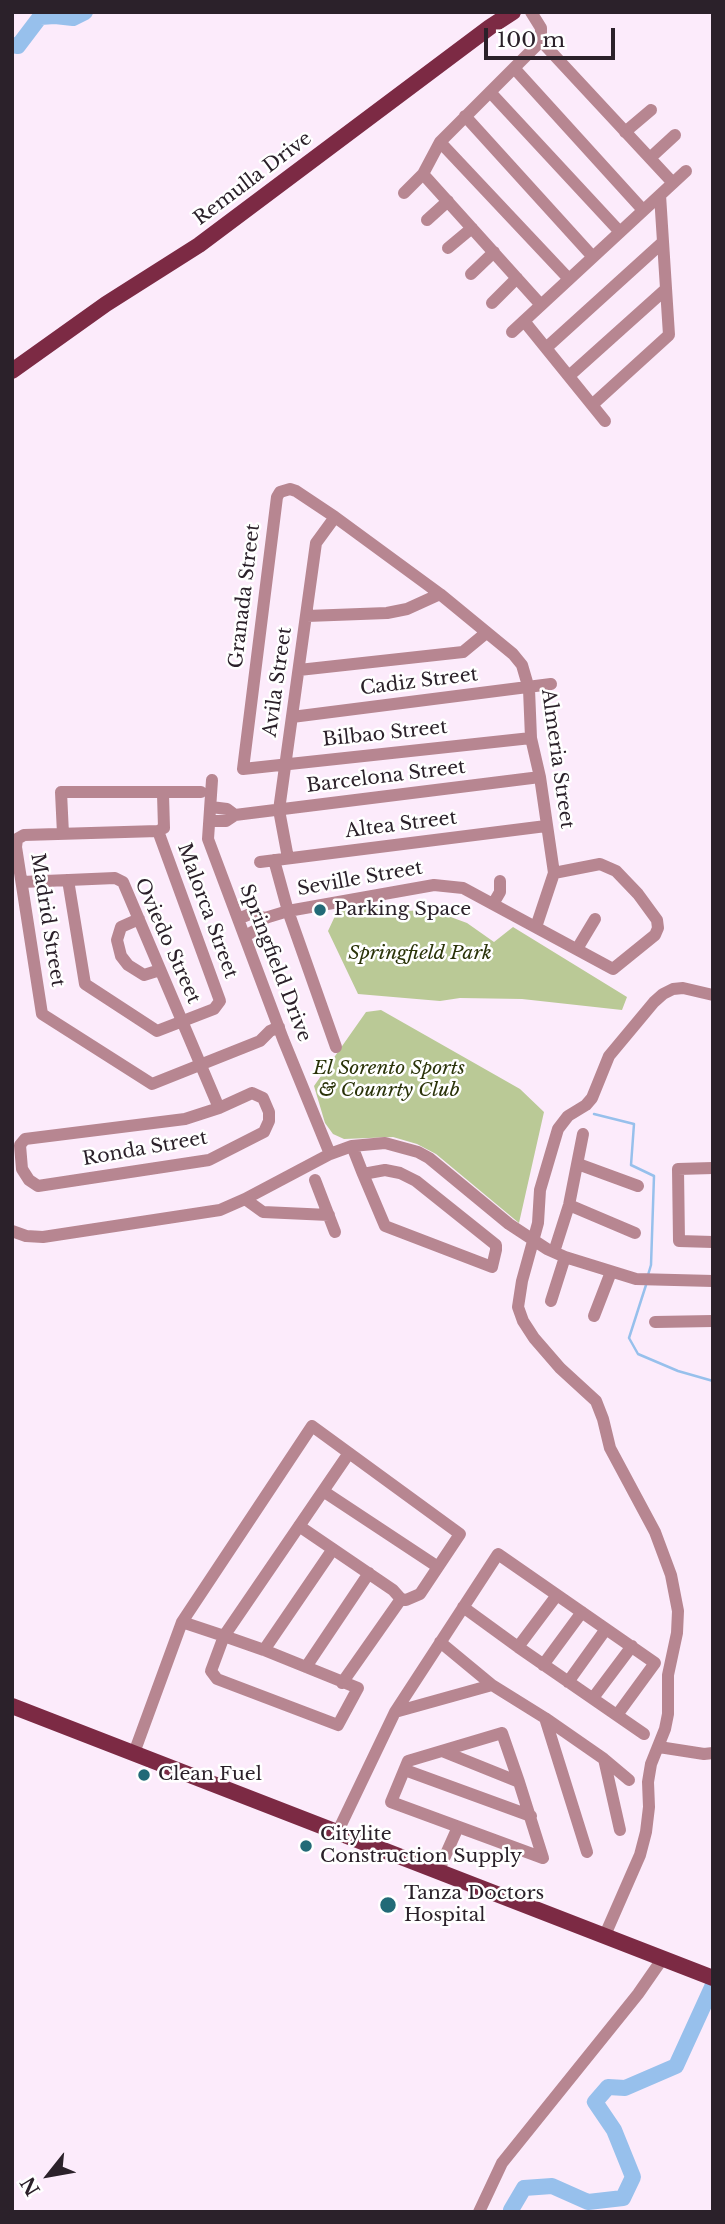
<!DOCTYPE html>
<style>
body{margin:0}
#map{position:relative;width:725px;height:2224px;overflow:hidden;background:#fcebfb;font-family:"Libre Baskerville",serif}
canvas{display:block}
.frame{position:absolute;inset:0;border:14px solid #2b212a;pointer-events:none}
.north{position:absolute;left:14px;top:2140px;width:70px;height:70px;-webkit-text-stroke:5px #fff;paint-order:stroke;rotate:239deg;font-size:19px;font-weight:700;line-height:28px;text-align:center;color:#2b212a}
.north::after{content:'';display:block;margin:auto;width:24px;height:32px;background:#2b212a;clip-path:polygon(50% 0,100% 100%,50% 72%,0 100%)}
.scale{position:absolute;left:484px;top:28px;width:131px;height:32px;box-sizing:border-box;border:4px solid #2b212a;border-top:0;padding-left:9px;font-size:21px;line-height:24px;white-space:nowrap;color:#2b212a;-webkit-text-stroke:5px #fff;paint-order:stroke}
</style>
<div id="map">
<canvas width="725" height="2224"></canvas>
<div class="frame"></div>
<div class="north">N</div>
<div class="scale">100 m</div>
</div>
<script>
const ctx = document.querySelector('canvas').getContext('2d');
ctx.lineJoin = 'round';
function fill(path, color) { ctx.fillStyle = color; ctx.fill(path, 'evenodd'); }
const shape = rows => new Path2D(rows.map(r => 'M' + r).join(''));
function stroke(path, color, width, dash) { ctx.strokeStyle = color; ctx.lineWidth = width; ctx.lineCap = dash ? 'butt' : 'round'; ctx.setLineDash(dash || []); ctx.stroke(path); }
function write(font, color, halo, rows, align = 'center') {
  ctx.font = font + ' "Libre Baskerville",serif'; ctx.lineWidth = 5; ctx.setLineDash([]); ctx.textBaseline = 'middle'; ctx.strokeStyle = halo; ctx.fillStyle = color; for (const [text, x, y, turn = 0] of rows) {
    ctx.save(); ctx.translate(x, y); ctx.rotate((+turn || 0) * Math.PI / 180); ctx.textAlign = isNaN(turn) ? turn : align; if (halo) ctx.strokeText(text, 0, 0); ctx.fillText(text, 0, 0); ctx.restore();
  }
}
fill(shape([
 [348,901,369,905,389,912,425,910,448,916,467,923,494,942,513,927,627,997,622,1010,522,999,460,998,440,1001,358,994,328,931,335,916],
 [381,1010,520,1089,544,1112,519,1223,436,1154,417,1144,393,1137,344,1139,333,1134,325,1123,314,1086,366,1012]
]), '#bac996');
stroke(shape([
 [594,1114,634,1124,631,1165,654,1176,651,1265,648,1275],
 [646,1285,629,1338,638,1354,678,1371,713,1381]
]), '#97c0ec', 2.5);
stroke(shape([
 [12,45,18,46,40,17,55,16,73,18,85,12],
 [512,2212,511,2210,524,2188,552,2186,588,2202,623,2198,633,2177,614,2130,595,2102,608,2087,625,2088,676,2066,713,1985]
]), '#97c0ec', 16);
stroke(shape([
 [541,41,673,183],
 [514,68,643,210],
 [490,92,620,232],
 [465,116,593,257],
 [625,132,651,110],
 [440,142,569,279],
 [650,158,675,135],
 [423,174,541,305],
 [404,193,423,174,440,142,541,41,541,28,531,12],
 [427,220,448,201],
 [448,248,472,228],
 [471,274,494,252],
 [492,303,517,278],
 [524,321,605,421],
 [512,332,686,171],
 [546,348,663,242],
 [569,376,666,289],
 [592,405,669,335,660,195],
 [307,616,387,613,407,609,440,594],
 [299,670,463,652,486,633],
 [292,717,551,684],
 [531,738,243,769,277,497,280,492,290,489,296,491,335,517,440,594,513,654,522,665,529,689,531,738,540,777,554,873,536,927],
 [212,780,208,839,283,1039,330,1154],
 [235,815,540,777],
 [210,821,226,821,235,815,227,809,211,807],
 [158,831,24,835,17,839,16,847,42,1014,152,1084,260,1041,270,1031,279,1027],
 [63,834,61,792,201,792],
 [288,858,279,810,316,543,335,517],
 [274,860,288,911,336,1047],
 [260,862,546,826],
 [68,880,85,984,157,1031,214,1009,220,1001,158,831,164,828,163,794],
 [22,882,115,878,123,882,219,1108],
 [493,904,500,892,500,881],
 [139,919,121,927,117,940,121,956,128,965,144,975,160,970],
 [238,919,250,914,265,918,288,911,434,885,463,888,613,969,655,935,658,928,657,920,638,894,616,871,600,864,554,873],
 [245,936,256,930,265,918],
 [577,949,595,919],
 [252,1093,263,1098,269,1112,269,1121,264,1132,209,1160,38,1186,29,1180,22,1169,20,1145,25,1139,185,1119,219,1108,252,1093],
 [352,1146,363,1174,385,1226,492,1267,496,1250,496,1245,416,1181,400,1173,385,1170,363,1174],
 [578,1164,638,1186],
 [713,1168,678,1169,679,1241,713,1242],
 [315,1180,335,1232],
 [245,1199,263,1212,329,1215],
 [569,1205,635,1233],
 [12,1231,26,1236,43,1237,220,1210,245,1199,330,1154,352,1146,385,1143,418,1152,429,1158,509,1224,547,1249,565,1257,636,1279,713,1281],
 [554,1252,569,1205,583,1134],
 [551,1301,565,1257],
 [594,1316,611,1272],
 [655,1322,713,1321],
 [323,1491,438,1567],
 [299,1526,393,1590,401,1599],
 [463,1607,518,1647,644,1734],
 [182,1622,224,1636,264,1650,358,1688,338,1725,217,1679,211,1671,224,1636,349,1453],
 [440,1642,492,1685,545,1718,604,1759,629,1780],
 [518,1647,557,1595],
 [264,1650,333,1549],
 [543,1665,582,1612],
 [306,1667,369,1573],
 [568,1682,606,1629],
 [593,1698,632,1646],
 [395,1712,492,1685],
 [545,1718,587,1852],
 [502,1733,519,1782,543,1858,391,1802,408,1761,502,1733],
 [659,1747,704,1754,713,1753],
 [442,1751,519,1782],
 [134,1753,182,1622,312,1426,460,1534,420,1594,406,1600,401,1599,342,1683],
 [604,1759,620,1830],
 [405,1770,531,1816],
 [338,1831,395,1712,498,1554,655,1663,617,1715],
 [438,1872,458,1827],
 [605,1935,640,1855,646,1832,649,1807,648,1782,651,1764,665,1729,668,1714,668,1675,677,1633,678,1611,671,1575,655,1532,610,1448,603,1419,596,1401,560,1368,534,1338,523,1321,518,1307,522,1281,538,1223,540,1190,558,1129,568,1116,586,1105,592,1098,609,1056,654,1002,663,994,673,989,683,988,713,995],
 [479,2212,502,2163,638,1994,663,1958]
]), '#b78691', 12);
stroke(shape([
 [12,371,106,304,199,245,490,27,513,12],
 [12,1706,713,1978]
]), '#7c2a44', 16);
for (const [x, y, r, color] of [
 [320,910,7,"#226a77"],
 [144,1775,7,"#226a77"],
 [306,1846,7,"#226a77"],
 [388,1905,9,"#226a77"]
]) { const dot = new Path2D(); dot.arc(x, y, r, 0, 2 * Math.PI); ctx.fillStyle = color; ctx.fill(dot); stroke(dot, '#fff', 2.5); }
write('19px', '#2b212a', '#fff', [
 ["Remulla Drive",253,179,-37],
 ["Granada Street",245,596,-83],
 ["Avila Street",278,682,-82],
 ["Cadiz Street",419,682,-7],
 ["Bilbao Street",385,734,-6],
 ["Almeria Street",557,759,82],
 ["Barcelona Street",386,777,-7],
 ["Altea Street",401,825,-7],
 ["Seville Street",360,879,-10],
 ["Malorca Street",207,911,70],
 ["Madrid Street",47,920,81],
 ["Oviedo Street",167,941,66],
 ["Springfield Drive",275,963,69],
 ["Ronda Street",145,1149,-10]
]);
write('19px', '#2b212a', '#fff', [
 ["Parking Space",334,910],
 ["Clean Fuel",158,1775],
 ["Citylite",320,1835],
 ["Construction Supply",320,1857],
 ["Tanza Doctors",404,1894],
 ["Hospital",404,1916]
], 'left');
write('italic 19px', '#2a3309', '#fff', [
 ["Springfield Park",420,954],
 ["El Sorento Sports",389,1069],
 ["& Counrty Club",389,1091]
]);
</script>
